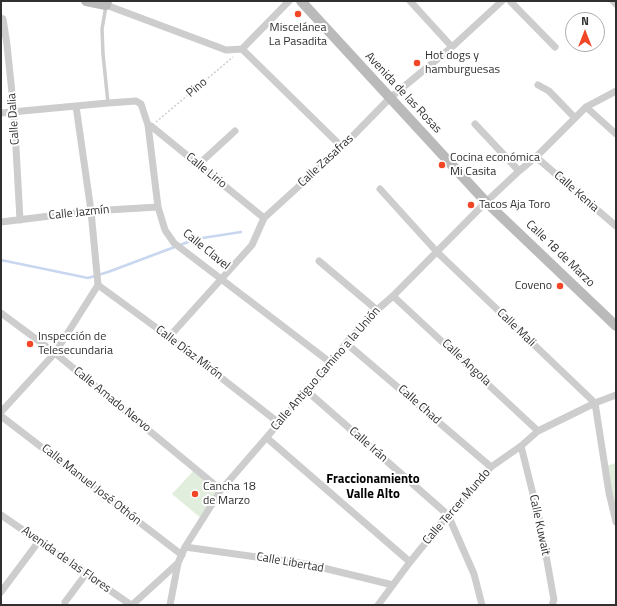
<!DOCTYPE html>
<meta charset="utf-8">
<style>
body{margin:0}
#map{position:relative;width:617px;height:606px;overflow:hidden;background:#fff;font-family:"Titillium Web",sans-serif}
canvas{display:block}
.frame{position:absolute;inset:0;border:2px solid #303030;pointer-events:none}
.north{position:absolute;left:565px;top:12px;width:40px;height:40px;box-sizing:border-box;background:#fff;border:1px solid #acacac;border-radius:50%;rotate:0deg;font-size:11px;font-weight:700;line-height:16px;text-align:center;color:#303030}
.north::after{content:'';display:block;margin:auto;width:14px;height:18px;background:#f34626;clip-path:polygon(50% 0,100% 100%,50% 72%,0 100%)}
</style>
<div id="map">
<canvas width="617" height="606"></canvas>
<div class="frame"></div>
<div class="north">N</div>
</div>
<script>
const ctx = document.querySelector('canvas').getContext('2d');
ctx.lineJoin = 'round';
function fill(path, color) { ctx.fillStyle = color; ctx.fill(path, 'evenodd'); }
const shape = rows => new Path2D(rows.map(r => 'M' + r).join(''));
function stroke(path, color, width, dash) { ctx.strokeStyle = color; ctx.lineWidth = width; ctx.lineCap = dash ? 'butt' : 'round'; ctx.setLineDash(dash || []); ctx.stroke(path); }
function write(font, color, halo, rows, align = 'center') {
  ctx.font = font + ' "Titillium Web",sans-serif'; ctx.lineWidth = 4; ctx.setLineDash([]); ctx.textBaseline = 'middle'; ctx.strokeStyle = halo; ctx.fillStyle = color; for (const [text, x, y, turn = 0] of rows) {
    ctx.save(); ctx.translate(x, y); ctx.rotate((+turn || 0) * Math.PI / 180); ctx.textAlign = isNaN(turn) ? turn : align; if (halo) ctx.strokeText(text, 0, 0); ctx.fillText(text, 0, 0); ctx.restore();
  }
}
fill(shape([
 [616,463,616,521,605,466],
 [195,469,221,490,202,519,172,494]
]), '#e2eedd');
stroke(shape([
 [1,260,88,278,108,272,196,239,241,232]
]), '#c8d7ef', 2.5);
stroke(shape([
 [156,122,233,57]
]), '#cdcdcd', 1.5, [2, 2]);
stroke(shape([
 [106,6,102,29,103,54,108,103]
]), '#cdcdcd', 3.5);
stroke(shape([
 [410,1,452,47],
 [510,1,555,47],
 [613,1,616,4],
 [106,5,226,50,242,49,342,147],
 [1,18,3,19,7,45,14,112,20,220],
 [242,49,289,1],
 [538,85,549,91,575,118],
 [76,106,91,211,98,285],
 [586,107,616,134],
 [1,113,108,103,136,101,141,104,148,125,158,207,165,230,174,243,331,363],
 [475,124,519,171],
 [148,125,151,126,264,218],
 [536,157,616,226],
 [198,165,235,131],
 [380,189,437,252,595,403,609,493,616,522],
 [1,222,91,211,158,207],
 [319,261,377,310],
 [98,285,169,337,279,423],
 [393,296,538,431],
 [1,313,55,353,221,490],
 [169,337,252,245,264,218,342,147,390,98,452,47,502,1],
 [346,343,491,467],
 [307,391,448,515,474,574,482,605],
 [1,412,55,353,98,285],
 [1,416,182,555],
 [267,438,410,562],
 [521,446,540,522,554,600,552,605],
 [1,515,131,605],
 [185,547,307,564,393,585],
 [1,592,39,541],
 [65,602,86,574],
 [132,605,178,563,185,547,221,490,331,363,346,343,377,310,393,296,486,202,519,171,536,157,586,107,616,91],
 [170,605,178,563],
 [378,605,410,562,448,515,491,467,521,446,538,431,595,403,616,395]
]), '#cdcdcd', 7);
stroke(shape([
 [86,1,106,5,107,1],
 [301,1,486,202,616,326]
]), '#bababa', 10);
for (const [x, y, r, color] of [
 [298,14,4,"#f34626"],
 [417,63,4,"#f34626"],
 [442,165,4,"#f34626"],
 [471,205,4,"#f34626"],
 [560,286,4,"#f34626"],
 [30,344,4,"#f34626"],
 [195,494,4,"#f34626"]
]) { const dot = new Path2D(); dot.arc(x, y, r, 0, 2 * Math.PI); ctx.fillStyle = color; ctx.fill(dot); stroke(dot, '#fff', 1.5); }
write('12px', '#303030', '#fff', [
 ["Miscelánea",298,28,"center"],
 ["La Pasadita",298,42,"center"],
 ["Hot dogs y",425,56],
 ["hamburguesas",425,70],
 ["Cocina económica",450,158],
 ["Mi Casita",450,172],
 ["Tacos Aja Toro",479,205],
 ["Coveno",552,286,"right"],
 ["Inspección de",38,337],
 ["Telesecundaria",38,351],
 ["Cancha 18",203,487],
 ["de Marzo",203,501]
], 'left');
write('12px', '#303030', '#fff', [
 ["Pino",197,88,-40],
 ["Avenida de las Rosas",403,93,47],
 ["Calle Dalia",14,119,-94],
 ["Calle Zasafras",326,161,-43],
 ["Calle Lirio",206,171,39],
 ["Calle Kenia",576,192,41],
 ["Calle Jazmín",79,213,-6],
 ["Calle Clavel",206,250,39],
 ["Calle 18 de Marzo",560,254,44],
 ["Calle Mali",516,328,44],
 ["Calle Díaz Mirón",189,353,37],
 ["Calle Angola",466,363,43],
 ["Calle Antiguo Camino a la Unión",326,369,-49],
 ["Calle Amado Nervo",112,400,39],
 ["Calle Chad",419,405,41],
 ["Calle Irán",368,445,41],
 ["Calle Manuel José Othón",91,485,38],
 ["Calle Tercer Mundo",457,507,-49],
 ["Calle Kuwait",539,525,78],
 ["Avenida de las Flores",66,560,35],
 ["Calle Libertad",290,563,10]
]);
write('bold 13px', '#000', '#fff', [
 ["Fraccionamiento",373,480],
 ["Valle Alto",373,495]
]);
</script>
